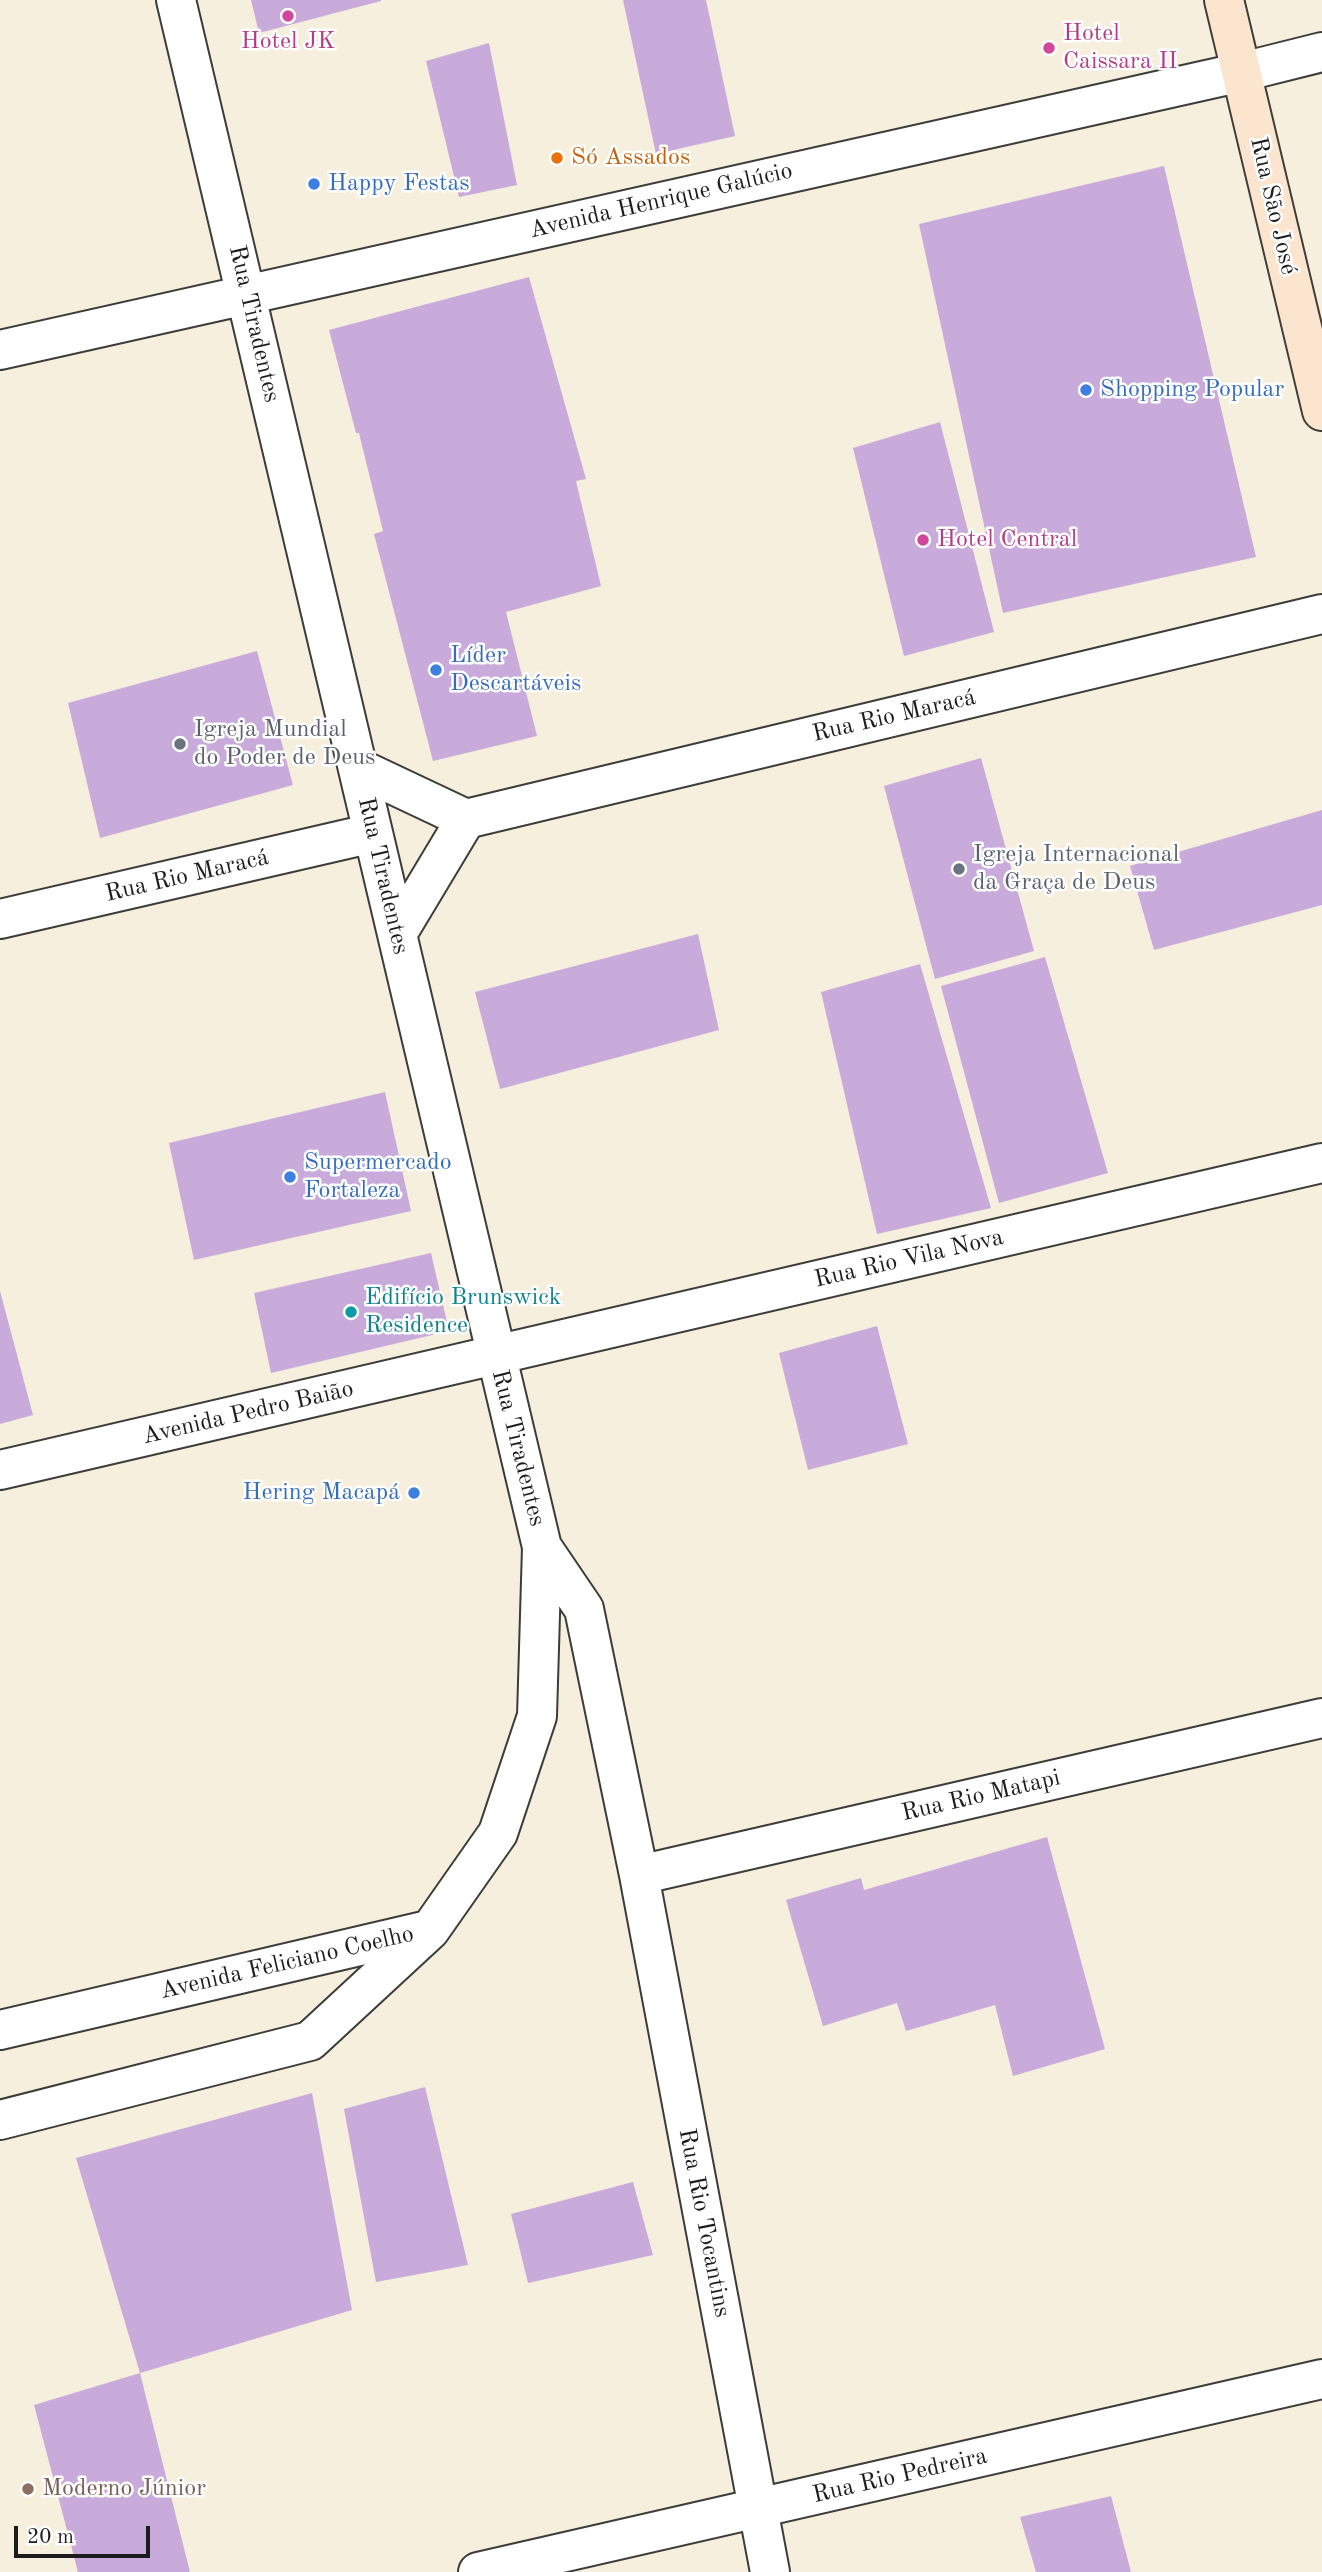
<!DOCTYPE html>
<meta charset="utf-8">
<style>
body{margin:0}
#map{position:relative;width:1322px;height:2572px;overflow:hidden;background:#f6efdd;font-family:"Old Standard TT",serif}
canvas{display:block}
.scale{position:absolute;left:14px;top:2526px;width:136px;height:32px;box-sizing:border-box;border:4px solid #1c1c1c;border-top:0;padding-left:9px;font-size:21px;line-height:24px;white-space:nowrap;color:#1c1c1c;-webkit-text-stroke:5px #fff;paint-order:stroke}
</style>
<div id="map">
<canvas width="1322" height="2572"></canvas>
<div class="scale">20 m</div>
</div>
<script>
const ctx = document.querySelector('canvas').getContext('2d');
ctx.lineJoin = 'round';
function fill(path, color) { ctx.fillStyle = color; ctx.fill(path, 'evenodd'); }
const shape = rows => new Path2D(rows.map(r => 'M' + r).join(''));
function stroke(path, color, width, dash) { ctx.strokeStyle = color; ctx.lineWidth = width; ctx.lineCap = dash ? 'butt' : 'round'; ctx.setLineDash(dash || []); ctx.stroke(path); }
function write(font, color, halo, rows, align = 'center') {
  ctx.font = font + ' "Old Standard TT",serif'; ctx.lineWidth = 5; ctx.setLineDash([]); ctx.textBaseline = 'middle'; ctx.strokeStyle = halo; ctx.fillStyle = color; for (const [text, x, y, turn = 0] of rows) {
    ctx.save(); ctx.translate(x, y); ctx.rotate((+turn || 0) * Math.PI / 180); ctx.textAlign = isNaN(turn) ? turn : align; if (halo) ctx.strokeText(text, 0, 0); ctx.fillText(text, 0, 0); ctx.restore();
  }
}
fill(shape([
 [251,0,381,0,381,1,259,33],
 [623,0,706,0,735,136,656,154],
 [489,43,517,185,459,197,426,61],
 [1164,166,1256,557,1003,613,919,224],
 [529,277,586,479,576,481,601,586,506,612,537,736,433,761,374,534,383,531,359,433,356,433,329,330],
 [940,422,994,632,904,656,853,448],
 [257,651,293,785,100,838,68,703],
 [981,758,1034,951,935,979,884,786],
 [1322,810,1322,905,1154,950,1130,866],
 [698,934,719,1030,500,1089,475,992],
 [1045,957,1108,1173,999,1203,941,986],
 [920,964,991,1208,877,1234,821,992],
 [385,1092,411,1211,194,1260,169,1143],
 [431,1253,449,1331,271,1373,254,1293],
 [0,1291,33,1415,0,1424],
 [877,1326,908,1444,808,1470,779,1353],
 [1047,1837,1105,2049,1013,2076,995,2005,906,2031,897,2003,823,2026,786,1900,861,1878,864,1890],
 [425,2087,468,2265,376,2282,344,2109],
 [312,2093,352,2310,140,2373,76,2158],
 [633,2182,653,2255,528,2283,511,2214],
 [140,2373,190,2572,78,2572,34,2405],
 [1111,2496,1131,2572,1036,2572,1020,2517]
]), '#c8aadb');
const street = shape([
 [0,350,1242,72,1322,52],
 [358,768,466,819,1322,614],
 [0,919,373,833],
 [397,934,466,819],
 [0,1470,1322,1163],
 [542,1547,584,1609,639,1875,770,2572],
 [639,1875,1322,1718],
 [0,2030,428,1930],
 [0,2120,310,2041,430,1930,498,1833,537,1716,542,1547,176,0],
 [478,2572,1322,2379]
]);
const secondary = shape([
 [1224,0,1322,411]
]);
stroke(street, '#3d3c39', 42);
stroke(secondary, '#3d3c39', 42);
stroke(street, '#fff', 38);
stroke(secondary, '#fce5cf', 38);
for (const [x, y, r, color] of [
 [288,16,7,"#d1479c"],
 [1049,48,7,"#d1479c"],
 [557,158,7,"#e8710a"],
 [314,184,7,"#3f7fe0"],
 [1086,390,7,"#3f7fe0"],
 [923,540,7,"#d1479c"],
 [436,670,7,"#3f7fe0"],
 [180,744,7,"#6b7280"],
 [959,869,7,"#6b7280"],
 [290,1177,7,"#3f7fe0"],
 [351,1312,7,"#0f9aa8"],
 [414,1493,7,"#3f7fe0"],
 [28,2489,7,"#8d6e63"]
]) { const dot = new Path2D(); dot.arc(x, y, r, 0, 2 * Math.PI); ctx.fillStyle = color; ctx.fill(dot); stroke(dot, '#fff', 2.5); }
write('24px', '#b23c85', '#fff', [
 ["Hotel",1063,34],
 ["Caissara II",1063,62],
 ["Hotel JK",288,42,"center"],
 ["Hotel Central",937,540]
], 'left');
write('24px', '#c56008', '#fff', [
 ["Só Assados",571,158]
], 'left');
write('24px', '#366cbe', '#fff', [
 ["Happy Festas",328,184],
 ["Shopping Popular",1100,390],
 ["Líder",450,656],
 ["Descartáveis",450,684],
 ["Supermercado",304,1163],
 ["Fortaleza",304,1191],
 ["Hering Macapá",400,1493,"right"]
], 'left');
write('24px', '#1c1c1c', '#fff', [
 ["Avenida Henrique Galúcio",661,201,-13],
 ["Rua São José",1273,206,77],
 ["Rua Tiradentes",254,324,77],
 ["Rua Rio Maracá",894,716,-13],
 ["Rua Rio Maracá",187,876,-13],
 ["Rua Tiradentes",383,876,77],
 ["Rua Rio Vila Nova",909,1259,-13],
 ["Avenida Pedro Baião",248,1413,-13],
 ["Rua Tiradentes",518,1448,76],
 ["Rua Rio Matapi",981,1796,-13],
 ["Avenida Feliciano Coelho",287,1963,-13],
 ["Rua Rio Tocantins",704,2223,79],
 ["Rua Rio Pedreira",900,2476,-13]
]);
write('24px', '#5b616d', '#fff', [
 ["Igreja Mundial",194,730],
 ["do Poder de Deus",194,758],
 ["Igreja Internacional",973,855],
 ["da Graça de Deus",973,883]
], 'left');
write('24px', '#0d838f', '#fff', [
 ["Edifício Brunswick",365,1298],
 ["Residence",365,1326]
], 'left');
write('24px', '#785e54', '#fff', [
 ["Moderno Júnior",42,2489]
], 'left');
</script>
